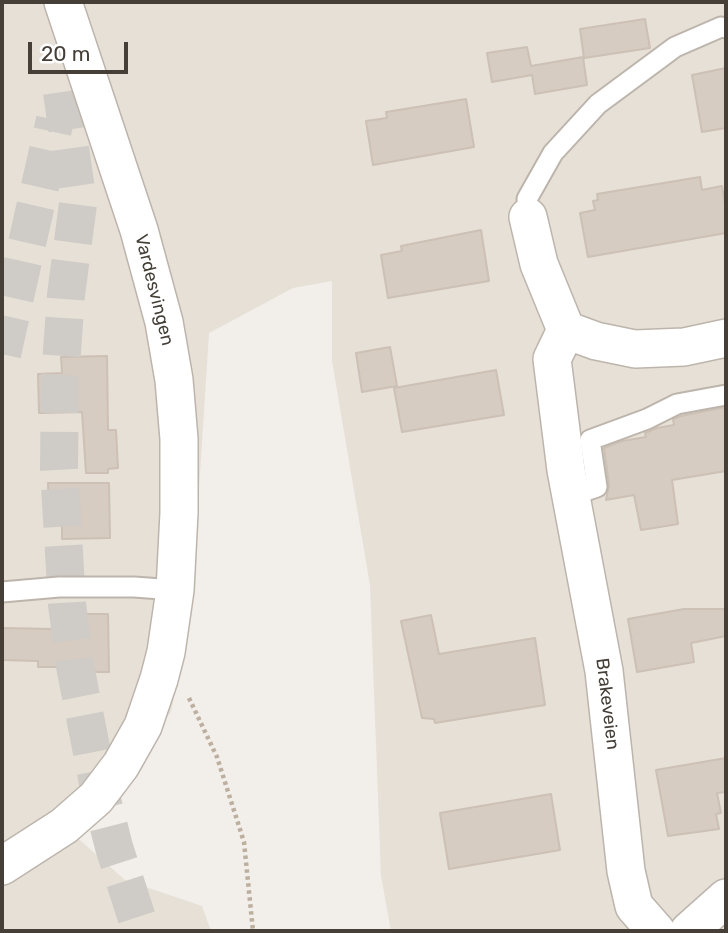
<!DOCTYPE html>
<style>
body{margin:0}
#map{position:relative;width:728px;height:933px;overflow:hidden;background:#f2eee9;font-family:Rubik,sans-serif}
canvas{display:block}
.frame{position:absolute;inset:0;border:4px solid #453f38;pointer-events:none}
.scale{position:absolute;left:28px;top:42px;width:100px;height:32px;box-sizing:border-box;border:4px solid #453f38;border-top:0;padding-left:9px;font-size:21px;line-height:24px;white-space:nowrap;color:#453f38;-webkit-text-stroke:5px #fff;paint-order:stroke}
</style>
<div id="map">
<canvas width="728" height="933"></canvas>
<div class="frame"></div>
<div class="scale">20 m</div>
</div>
<script>
const ctx = document.querySelector('canvas').getContext('2d');
ctx.lineJoin = 'round';
function fill(path, color) { ctx.fillStyle = color; ctx.fill(path, 'evenodd'); }
const shape = rows => new Path2D(rows.map(r => 'M' + r).join(''));
function stroke(path, color, width, dash) { ctx.strokeStyle = color; ctx.lineWidth = width; ctx.lineCap = dash ? 'butt' : 'round'; ctx.setLineDash(dash || []); ctx.stroke(path); }
function write(font, color, halo, rows, align = 'center') {
  ctx.font = font + ' Rubik,sans-serif'; ctx.lineWidth = 7; ctx.setLineDash([]); ctx.textBaseline = 'middle'; ctx.strokeStyle = halo; ctx.fillStyle = color; for (const [text, x, y, turn = 0] of rows) {
    ctx.save(); ctx.translate(x, y); ctx.rotate((+turn || 0) * Math.PI / 180); ctx.textAlign = isNaN(turn) ? turn : align; if (halo) ctx.strokeText(text, 0, 0); ctx.fillText(text, 0, 0); ctx.restore();
  }
}
fill(shape([
 [2,2,726,2,726,931,391,931,381,876,370,585,332,361,332,281,293,288,209,333,191,615,171,712,72,833,125,880,202,906,211,931,2,931]
]), '#e6e0d7');
const building = shape([
 [645,19,650,48,584,58,580,29,645,19],
 [527,47,531,66,583,57,587,85,535,94,532,75,492,82,487,53,527,47],
 [726,68,726,128,702,132,692,75,726,68],
 [466,99,474,147,373,165,366,121,387,118,386,112,466,99],
 [700,177,702,190,722,186,726,210,726,233,588,257,580,213,595,210,593,201,598,200,597,194,700,177],
 [481,230,489,281,388,298,381,255,402,251,401,246,481,230],
 [390,347,397,386,362,392,356,353,390,347],
 [107,356,108,430,116,430,118,468,108,469,108,473,86,473,82,412,39,413,38,374,62,373,61,357,107,356],
 [496,370,504,415,402,432,394,388,496,370],
 [726,407,726,471,672,480,678,524,641,530,634,495,606,500,609,485,604,448,622,441,646,437,645,433,657,428,674,425,673,419,681,416,726,407],
 [48,483,109,483,110,538,62,539,62,521,49,521,48,483],
 [684,609,726,609,726,636,691,643,694,662,637,672,628,619,684,609],
 [54,614,108,614,109,672,60,672,60,667,38,667,38,661,2,660,2,628,54,629,54,614],
 [431,615,439,654,535,638,545,705,435,723,434,719,422,718,401,621,431,615],
 [726,758,726,792,717,793,721,813,716,814,719,829,668,836,656,770,726,758],
 [551,794,560,850,449,869,440,813,551,794]
]);
fill(building, '#d6ccc2');
stroke(building, '#cdc0b4', 2);
stroke(shape([
 [62,92,78,204,66,295,60,379,59,468,67,604,75,666,99,788,114,847,141,931],
 [2,354,55,120]
]), '#cfcbc6', 38, [38, 19]);
const lane = shape([
 [528,217,527,199,553,153,598,104,675,47,721,27,726,28],
 [571,496,597,487,590,440,647,419,677,404,726,395],
 [2,592,59,587,134,587,175,590]
]);
const street = shape([
 [528,217,539,264,566,330,596,341,635,349,684,347,726,338],
 [566,330,552,359,566,470,604,671,626,871,634,906,656,931],
 [2,866,64,826,96,798,121,765,143,726,159,679,166,652,175,590,179,513,179,439,174,380,164,322,139,230,63,2],
 [689,931,726,898]
]);
stroke(lane, '#bdb5ac', 23);
stroke(street, '#bdb5ac', 40);
stroke(shape([
 [189,698,217,757,244,842,253,931]
]), '#bdaf9f', 4.5, [3.5, 3.5]);
stroke(lane, '#fff', 19);
stroke(street, '#fff', 37);
write('18px', '#453f38', '#fff', [
 ["Vardesvingen",154,290,76],
 ["Brakeveien",607,704,83]
]);
</script>
